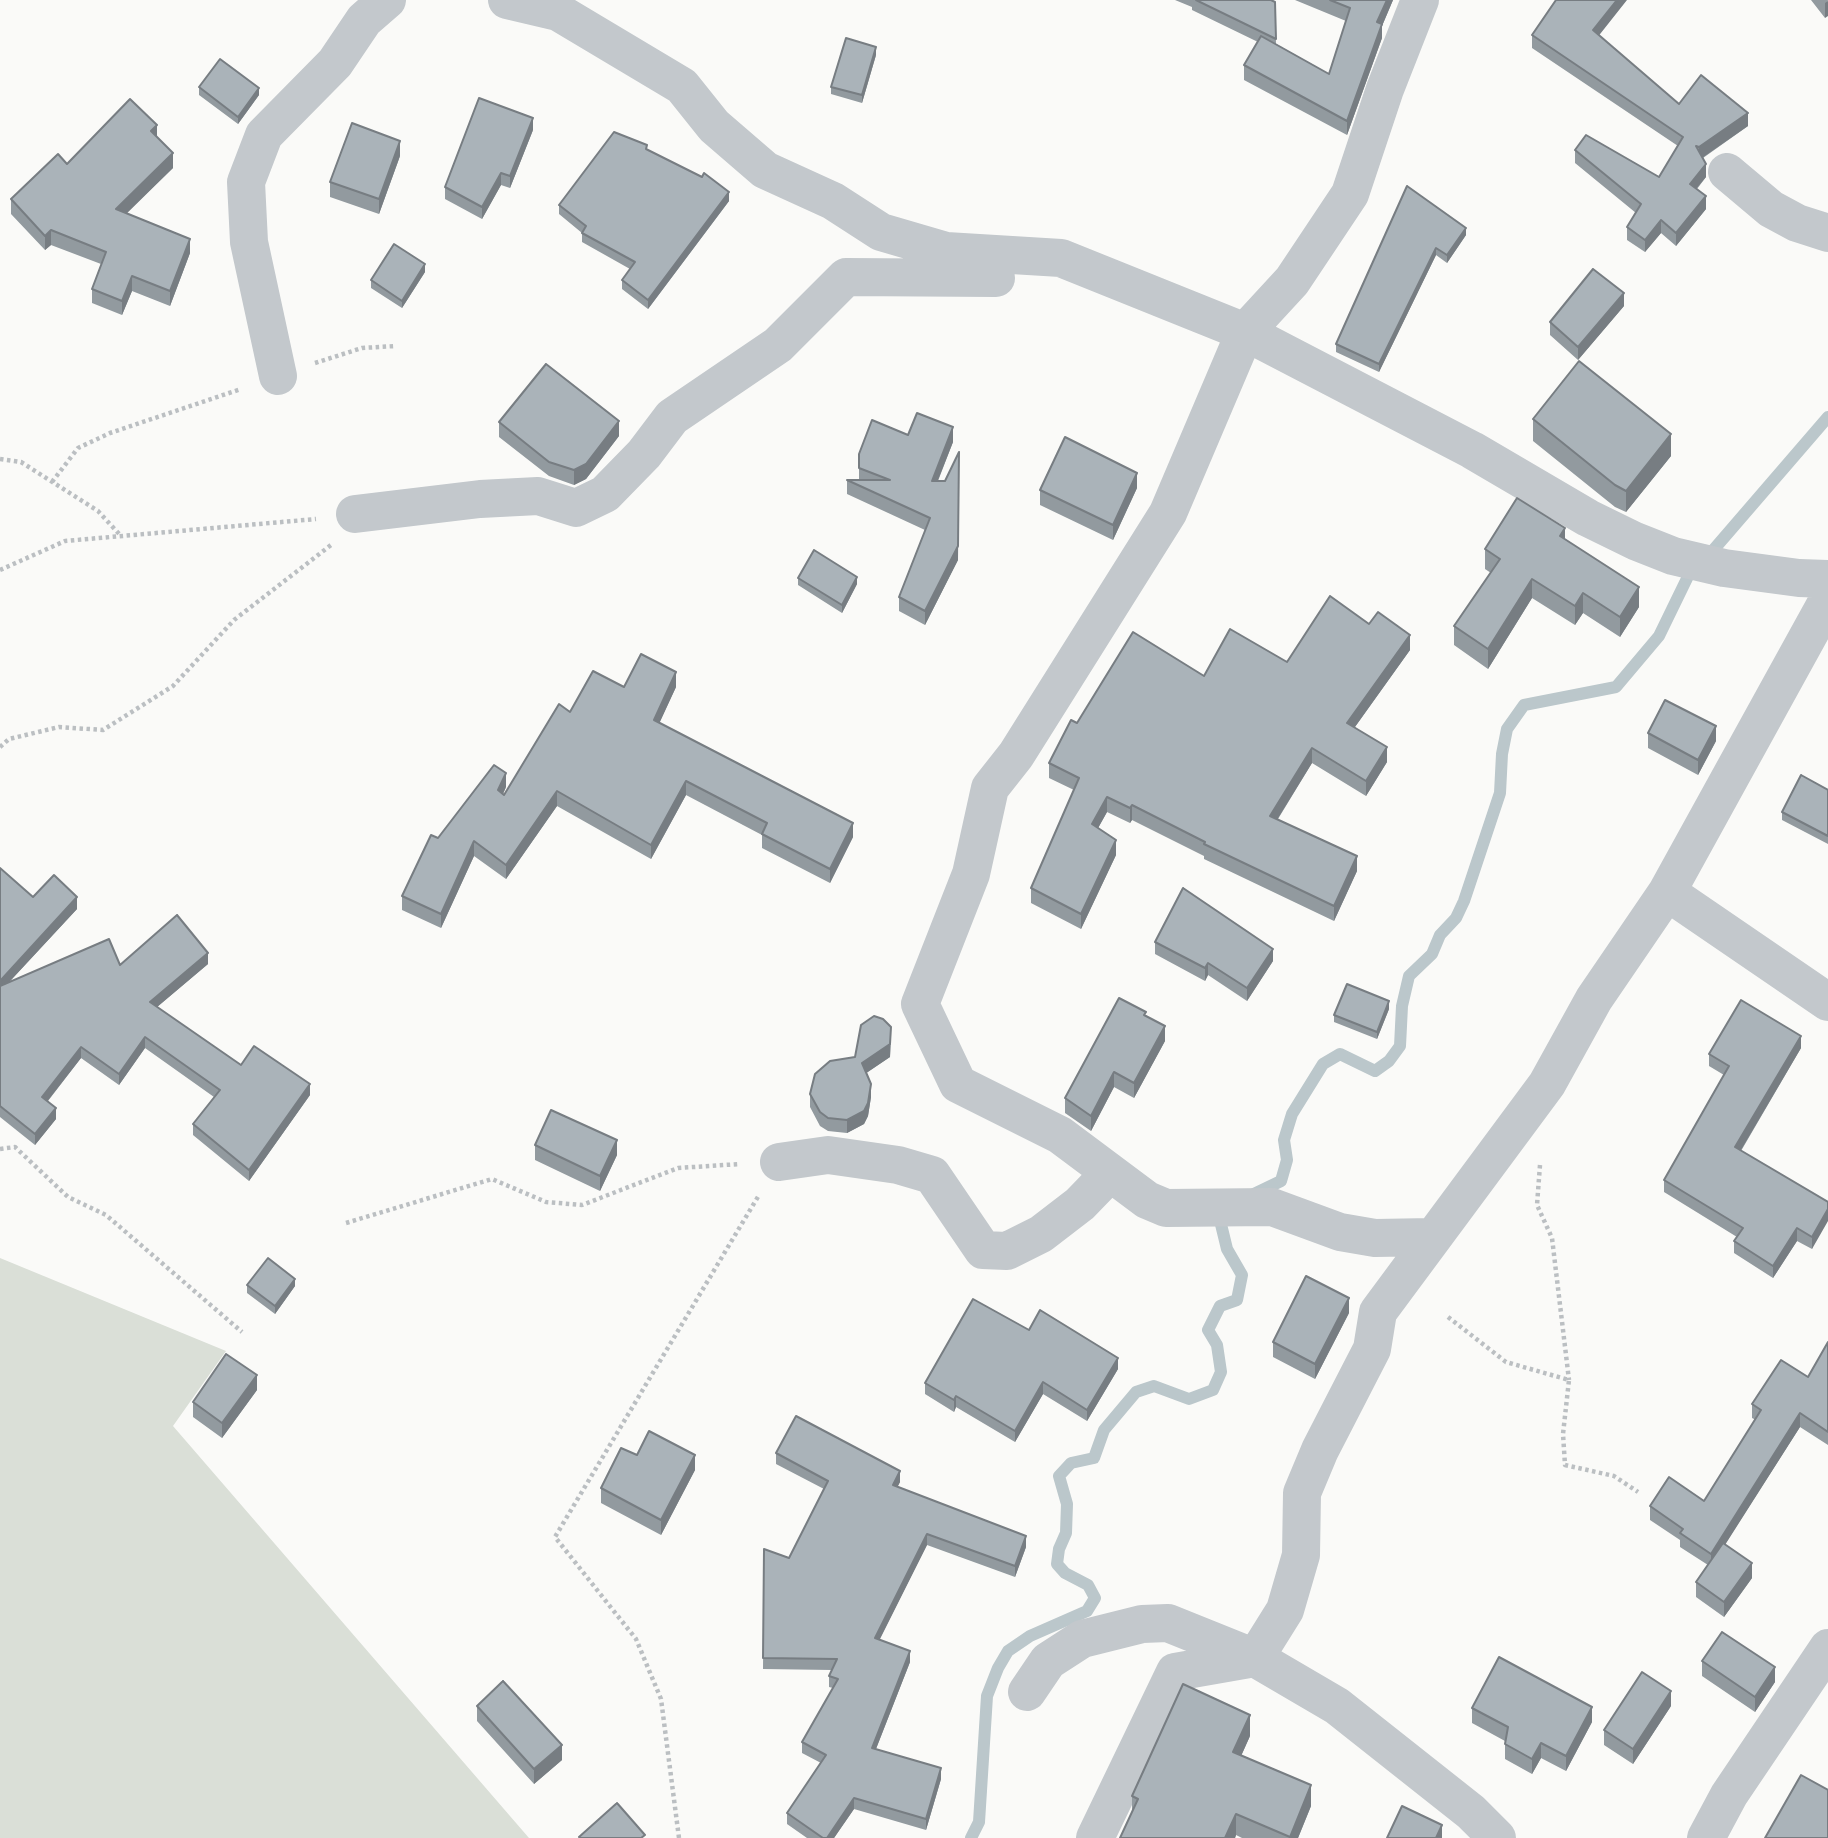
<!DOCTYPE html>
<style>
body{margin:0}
canvas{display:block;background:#fafaf8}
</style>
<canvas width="1828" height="1838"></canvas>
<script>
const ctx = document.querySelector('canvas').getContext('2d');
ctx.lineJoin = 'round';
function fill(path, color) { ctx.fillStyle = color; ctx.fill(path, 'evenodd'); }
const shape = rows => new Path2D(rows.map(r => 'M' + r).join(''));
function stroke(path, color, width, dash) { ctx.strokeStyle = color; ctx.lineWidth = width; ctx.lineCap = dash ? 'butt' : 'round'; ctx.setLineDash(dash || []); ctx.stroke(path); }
fill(shape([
 [0,1258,226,1351,173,1426,529,1838,0,1838]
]), '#dadfd7');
stroke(shape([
 [1254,1194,1281,1181,1287,1160,1284,1140,1292,1114,1323,1064,1340,1054,1375,1071,1389,1061,1400,1046,1402,1006,1409,976,1432,954,1440,935,1456,918,1464,901,1500,793,1502,754,1507,729,1524,705,1616,687,1659,636,1695,562,1709,555,1828,417],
 [971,1838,979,1822,987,1696,998,1668,1008,1651,1030,1636,1087,1611,1095,1598,1088,1585,1065,1573,1057,1564,1059,1549,1066,1533,1067,1504,1059,1476,1071,1463,1094,1458,1104,1430,1136,1392,1154,1386,1189,1399,1213,1390,1221,1372,1217,1345,1208,1330,1220,1306,1237,1300,1242,1275,1227,1249,1218,1212]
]), '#bbc7cb', 12);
stroke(shape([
 [315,363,362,348,396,346],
 [0,459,21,462,98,511,121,536],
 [52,482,78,448,110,433,241,389],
 [0,570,65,541,316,519],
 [0,747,9,739,59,727,103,730,173,686,234,620,331,545],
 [0,1149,15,1147,68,1197,106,1215,242,1332],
 [1540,1165,1537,1205,1552,1238,1569,1380],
 [346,1223,492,1179,546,1202,582,1205,678,1168,740,1164],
 [1448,1317,1506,1362,1569,1380,1563,1434,1565,1465,1614,1476,1638,1492],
 [679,1838,661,1699,636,1639,555,1537,759,1195]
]), '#bbbfc2', 4.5, [3.5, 3.5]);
stroke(shape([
 [507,0,558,12,682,86,714,126,765,170,833,201,881,232,946,251,1061,258,1245,332,1472,450,1588,518,1635,541,1673,556,1724,568,1799,578,1828,579],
 [1420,0,1385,89,1350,194,1292,281,1245,332,1168,513,1016,755,990,788,971,874,920,1004,958,1084,1060,1135,1147,1200,1166,1208,1272,1207,1340,1232,1375,1238,1432,1237],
 [1727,172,1771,209,1797,223,1828,233],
 [278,376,249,242,246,182,264,135,335,63,364,20,387,0],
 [355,514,480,499,538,496,576,508,605,494,644,454,672,417,778,345,846,277,996,278],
 [1667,892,1828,1002],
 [779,1162,828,1155,898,1165,932,1175,983,1250,1007,1251,1041,1234,1080,1204,1110,1173],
 [1027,1692,1048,1661,1082,1639,1142,1624,1168,1623,1255,1658,1337,1706,1471,1812,1497,1838],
 [1095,1838,1175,1672,1255,1658,1285,1610,1301,1555,1302,1493,1320,1450,1372,1349,1378,1312,1547,1084,1594,999,1667,892,1828,600],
 [1706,1838,1729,1795,1828,1648]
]), '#c3c8cc', 38);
fill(shape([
 [1175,0,1271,0,1275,2,1276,44,1329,74,1346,21,1295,0,1393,0,1382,26,1382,38,1347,135,1244,80,1244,65,1258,42,1192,10,1192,7],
 [1811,0,1828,0,1825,18],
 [1532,35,1599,35,1679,104,1748,126,1703,158,1706,177,1697,189,1706,209,1676,246,1661,233,1645,252,1627,240,1627,227,1636,213,1575,163,1575,150,1659,177,1678,146,1532,48],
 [876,55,862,103,831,94,831,87],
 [199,87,259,95,238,124,199,95],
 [533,130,510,188,501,185,482,219,445,199,445,187],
 [157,137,173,168,126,213,190,253,170,306,132,291,122,315,92,303,92,289,101,264,51,245,45,250,11,214,11,199,67,164],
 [647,149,729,201,648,309,622,289,622,280,630,269,582,242,582,233,559,214,559,205],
 [400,156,379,214,330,197,330,182],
 [1407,186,1466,235,1447,263,1436,255,1379,372,1336,352,1336,344],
 [425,272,402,308,371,288,371,280],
 [1624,306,1578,360,1550,335,1550,322],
 [1533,419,1671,456,1626,512,1615,507,1533,441],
 [499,422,619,436,586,479,574,485,549,476,499,437],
 [908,435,953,442,938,481,958,560,925,625,899,611,899,597,925,530,847,494,847,480,859,480,859,454],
 [1137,488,1113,540,1040,505,1040,490],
 [1565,540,1639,607,1620,637,1583,613,1575,625,1532,598,1488,669,1454,645,1454,626,1491,573,1485,569,1485,549],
 [798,578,857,584,842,613,798,585],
 [1369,624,1410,650,1355,727,1387,762,1366,796,1312,763,1278,819,1357,871,1334,921,1204,859,1204,856,1132,820,1130,823,1107,812,1098,828,1116,855,1081,929,1031,903,1031,888,1074,790,1049,778,1049,763,1077,723,1204,676,1287,662],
 [624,687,676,687,659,723,853,837,830,883,762,848,762,835,686,795,651,859,557,806,506,879,474,856,441,928,402,910,402,896,438,838,506,787,503,794,504,795,570,712],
 [1648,733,1716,741,1698,775,1648,748],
 [1828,790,1828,844,1782,820,1782,812],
 [0,868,33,897,77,909,10,981,120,965,208,964,157,1007,241,1065,310,1095,249,1181,193,1135,193,1124,214,1097,145,1048,119,1085,81,1058,48,1101,56,1119,35,1145,0,1117],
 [1155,942,1273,961,1247,1001,1208,975,1205,981,1155,954],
 [1389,1009,1377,1039,1334,1022,1334,1015],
 [1146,1015,1165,1041,1134,1098,1114,1087,1091,1131,1065,1113,1065,1098],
 [891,1040,890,1057,866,1073,871,1097,868,1116,864,1124,847,1133,828,1131,820,1126,810,1107,810,1094,855,1057],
 [1801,1048,1741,1151,1828,1202,1812,1249,1797,1241,1773,1278,1734,1253,1734,1241,1737,1237,1664,1192,1664,1180,1724,1075,1709,1066,1709,1054],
 [535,1145,617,1155,600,1191,535,1160],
 [247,1285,295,1286,275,1314,247,1293],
 [1349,1313,1315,1379,1273,1357,1273,1342],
 [1029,1330,1118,1369,1087,1421,1043,1394,1015,1442,956,1407,954,1412,925,1394,925,1383],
 [1828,1342,1828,1445,1800,1427,1725,1544,1752,1578,1724,1617,1696,1597,1696,1582,1708,1565,1680,1547,1680,1540,1650,1520,1650,1506,1704,1501,1756,1420,1752,1418,1752,1404,1808,1377],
 [257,1390,222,1438,193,1417,193,1402],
 [776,1453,900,1482,897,1487,1026,1547,1015,1577,927,1545,879,1640,910,1662,876,1749,941,1779,926,1830,854,1809,834,1838,807,1838,787,1824,787,1813,821,1763,802,1753,802,1742,833,1688,829,1687,829,1676,832,1670,763,1669,764,1549,789,1558,824,1489,776,1464],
 [637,1455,695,1470,661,1535,601,1503,601,1488],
 [1702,1661,1775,1682,1755,1712,1702,1676],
 [477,1706,562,1760,534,1784,477,1721],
 [1671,1706,1633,1764,1604,1745,1604,1730],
 [1472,1708,1592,1722,1566,1771,1541,1758,1532,1774,1505,1759,1505,1741,1472,1723],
 [1250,1736,1241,1756,1311,1806,1298,1838,1242,1838,1236,1835,1235,1838,1120,1838,1132,1812,1132,1796]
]), '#929a9f');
fill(shape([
 [1387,0,1393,0,1382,26,1382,38,1347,135,1347,121,1377,22],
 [1617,0,1627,0,1593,43,1593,30],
 [1828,1,1828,16,1825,18,1825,3],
 [876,47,876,55,862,103,862,95],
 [259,88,259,95,238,124,238,117],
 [1748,113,1748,126,1699,160,1699,147],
 [533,118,533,130,510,188,510,176],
 [157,125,157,139,151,131],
 [400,141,400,156,379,214,379,199],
 [173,153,173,168,116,224,116,209],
 [1706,164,1706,177,1690,196,1690,184],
 [501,173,501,185,482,219,482,207],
 [729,192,729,201,648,309,648,300],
 [1706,196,1706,209,1676,246,1676,233],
 [1661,220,1661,233,1645,252,1645,240],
 [1466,228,1466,235,1447,263,1447,255],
 [51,230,51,245,45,250,45,236],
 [190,239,190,253,170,306,170,291],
 [1436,248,1436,255,1379,372,1379,364],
 [425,264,425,272,402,308,402,301],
 [132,276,132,291,122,315,122,301],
 [1624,293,1624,306,1578,360,1578,347],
 [619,421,619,436,586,479,574,485,574,470],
 [953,427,953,442,932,495,932,481],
 [1671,434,1671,456,1626,512,1626,491],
 [959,466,958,560,925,625,925,611],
 [1137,473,1137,488,1113,540,1113,525],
 [1565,528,1565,548,1560,536],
 [857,577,857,584,842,613,842,605],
 [1532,579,1532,598,1488,669,1488,649],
 [1639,587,1639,607,1620,637,1620,617],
 [1583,593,1583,613,1575,625,1575,606],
 [1410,635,1410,650,1347,738,1347,723],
 [676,672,676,687,654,735,654,720],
 [1716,726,1716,741,1698,775,1698,760],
 [1387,747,1387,762,1366,796,1366,781],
 [1312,748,1312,763,1270,831,1270,816],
 [506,773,506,787,498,805,498,790],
 [686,781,686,795,651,859,651,845],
 [557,791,557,806,506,879,506,865],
 [1107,797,1107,812,1092,839,1092,824],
 [1132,805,1132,820,1130,823,1130,808],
 [853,823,853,837,830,883,830,869],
 [1116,840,1116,855,1081,929,1081,914],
 [474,841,474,856,441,928,441,914],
 [1357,856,1357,871,1334,921,1334,906],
 [77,897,77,909,0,992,0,981],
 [1273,949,1273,961,1247,1001,1247,988],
 [208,953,208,964,150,1013,150,1002],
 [1208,963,1208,975,1205,981,1205,968],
 [1389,1001,1389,1009,1377,1039,1377,1032],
 [1165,1026,1165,1041,1134,1098,1134,1083],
 [891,1027,890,1057,862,1076,862,1063],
 [1801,1036,1801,1048,1735,1160,1735,1147],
 [145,1037,145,1048,119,1085,119,1074],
 [81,1047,81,1058,42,1108,42,1097],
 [1114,1072,1114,1087,1091,1131,1091,1116],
 [310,1084,310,1095,249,1181,249,1170],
 [871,1084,871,1097,868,1116,864,1124,847,1133,847,1120],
 [56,1108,56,1119,35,1145,35,1134],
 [617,1140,617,1155,600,1191,600,1176],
 [1828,1209,1828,1221,1812,1249,1812,1237],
 [1797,1228,1797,1241,1773,1278,1773,1266],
 [295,1279,295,1286,275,1314,275,1306],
 [1349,1298,1349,1313,1315,1379,1315,1364],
 [1118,1358,1118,1369,1087,1421,1087,1410],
 [257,1375,257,1390,222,1438,222,1423],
 [1043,1382,1043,1394,1015,1442,1015,1431],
 [956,1396,956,1407,954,1412,954,1400],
 [1800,1413,1800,1427,1711,1567,1711,1554],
 [695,1455,695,1470,661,1535,661,1520],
 [900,1471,900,1482,893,1496,893,1485],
 [927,1534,927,1545,875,1649,875,1638],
 [1026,1536,1026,1547,1015,1577,1015,1566],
 [1752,1563,1752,1578,1724,1617,1724,1602],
 [910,1651,910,1662,872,1759,872,1748],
 [1775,1667,1775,1682,1755,1712,1755,1697],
 [1671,1691,1671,1706,1633,1764,1633,1749],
 [1592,1707,1592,1722,1566,1771,1566,1756],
 [1250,1715,1250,1736,1233,1774,1233,1752],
 [1541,1743,1541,1758,1532,1774,1532,1759],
 [562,1745,562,1760,534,1784,534,1769],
 [941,1768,941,1779,926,1830,926,1819],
 [1311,1785,1311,1806,1298,1838,1290,1838],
 [854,1798,854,1809,834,1838,827,1838],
 [1236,1814,1236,1835,1235,1838,1225,1838],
 [1442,1825,1442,1838,1436,1838]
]), '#777d82');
const building = shape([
 [1196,0,1271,0,1275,2,1276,39,1196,0],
 [1330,0,1387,0,1377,22,1382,24,1347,121,1244,65,1261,36,1329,74,1350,8,1330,0],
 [1556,0,1617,0,1593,30,1679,104,1701,75,1748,113,1699,147,1696,146,1706,164,1690,184,1706,196,1676,233,1661,220,1645,240,1627,227,1641,204,1575,150,1586,135,1659,177,1683,137,1532,35,1556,0],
 [846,38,876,47,862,95,831,87,846,38],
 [220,59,259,88,238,117,199,87,220,59],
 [479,98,533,118,510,176,501,173,482,207,445,187,479,98],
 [130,99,157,125,151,131,173,153,116,209,190,239,170,291,132,276,122,301,92,289,106,252,51,230,45,236,11,199,58,154,67,164,130,99],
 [352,123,400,141,379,199,330,182,352,123],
 [614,132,647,145,646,149,702,177,704,173,729,192,648,300,622,280,635,262,582,233,586,226,559,205,614,132],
 [1407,186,1466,228,1447,255,1436,248,1379,364,1336,344,1407,186],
 [394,244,425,264,402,301,371,280,394,244],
 [1593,269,1624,293,1578,347,1550,322,1593,269],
 [1579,361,1671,434,1626,491,1615,485,1533,419,1579,361],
 [546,364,619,421,586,464,574,470,549,462,499,422,546,364],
 [917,413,953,427,932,481,945,481,959,452,958,546,925,611,899,597,930,518,847,480,890,480,859,468,859,454,872,420,908,435,917,413],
 [1065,437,1137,473,1113,525,1040,490,1065,437],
 [1517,498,1565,528,1560,536,1639,587,1620,617,1583,593,1575,606,1532,579,1488,649,1454,626,1500,559,1485,549,1517,498],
 [814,550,857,577,842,605,798,578,814,550],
 [1330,596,1369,624,1378,612,1410,635,1347,723,1387,747,1366,781,1312,748,1270,816,1357,856,1334,906,1204,844,1205,842,1132,805,1130,808,1107,797,1092,824,1116,840,1081,914,1031,888,1079,778,1049,763,1071,720,1077,723,1133,632,1204,676,1230,629,1287,662,1330,596],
 [641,654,676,672,654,720,853,823,830,869,762,834,767,823,686,781,651,845,557,791,506,865,474,841,441,914,402,896,431,835,438,838,494,765,506,773,498,790,504,795,559,704,570,712,593,671,624,687,641,654],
 [1665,700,1716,726,1698,760,1648,733,1665,700],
 [1801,775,1828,790,1828,836,1782,812,1801,775],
 [0,868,33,897,54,875,77,897,0,981,0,868],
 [1183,888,1273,949,1247,988,1208,963,1205,968,1155,942,1183,888],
 [177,915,208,953,150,1002,241,1065,254,1046,310,1084,249,1170,193,1124,220,1090,145,1037,119,1074,81,1047,42,1097,56,1108,35,1134,0,1106,0,986,109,939,120,965,177,915],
 [1347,984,1389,1001,1377,1032,1334,1015,1347,984],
 [1119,998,1146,1012,1144,1015,1165,1026,1134,1083,1114,1072,1091,1116,1065,1098,1119,998],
 [1741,1000,1801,1036,1735,1147,1828,1202,1828,1209,1812,1237,1797,1228,1773,1266,1734,1241,1743,1228,1664,1180,1729,1066,1709,1054,1741,1000],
 [874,1016,883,1019,891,1027,890,1044,862,1063,871,1084,868,1103,864,1111,847,1120,828,1118,820,1112,810,1094,815,1074,830,1061,855,1057,861,1025,874,1016],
 [551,1110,617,1140,600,1176,535,1145,551,1110],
 [268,1258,295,1279,275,1306,247,1285,268,1258],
 [1306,1276,1349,1298,1315,1364,1273,1342,1306,1276],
 [973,1299,1029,1330,1040,1310,1118,1358,1087,1410,1043,1382,1015,1431,956,1396,954,1400,925,1383,973,1299],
 [1828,1342,1828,1432,1800,1413,1711,1554,1680,1533,1683,1529,1650,1506,1669,1477,1704,1501,1761,1410,1752,1404,1781,1360,1808,1377,1828,1342],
 [226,1354,257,1375,222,1423,193,1402,226,1354],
 [796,1416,900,1471,893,1485,1026,1536,1015,1566,927,1534,875,1638,910,1651,872,1748,941,1768,926,1819,854,1798,827,1838,823,1838,787,1813,826,1755,802,1742,838,1679,829,1676,837,1659,763,1658,764,1549,789,1558,828,1481,776,1453,796,1416],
 [649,1431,695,1455,661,1520,601,1488,621,1448,637,1455,649,1431],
 [1723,1543,1752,1563,1724,1602,1696,1582,1723,1543],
 [1722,1632,1775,1667,1755,1697,1702,1661,1722,1632],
 [1499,1657,1592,1707,1566,1756,1541,1743,1532,1759,1505,1744,1508,1727,1472,1708,1499,1657],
 [1642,1672,1671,1691,1633,1749,1604,1730,1642,1672],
 [503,1681,562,1745,534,1769,477,1706,503,1681],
 [1183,1684,1250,1715,1233,1752,1311,1785,1290,1837,1236,1814,1225,1838,1120,1838,1138,1799,1132,1796,1183,1684],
 [1801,1775,1828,1790,1828,1838,1765,1838,1801,1775],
 [617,1803,645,1835,641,1838,580,1838,579,1837,617,1803],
 [1402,1806,1442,1825,1436,1838,1387,1838,1402,1806]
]);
fill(building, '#aab3b9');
stroke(building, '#777d82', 2);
</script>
